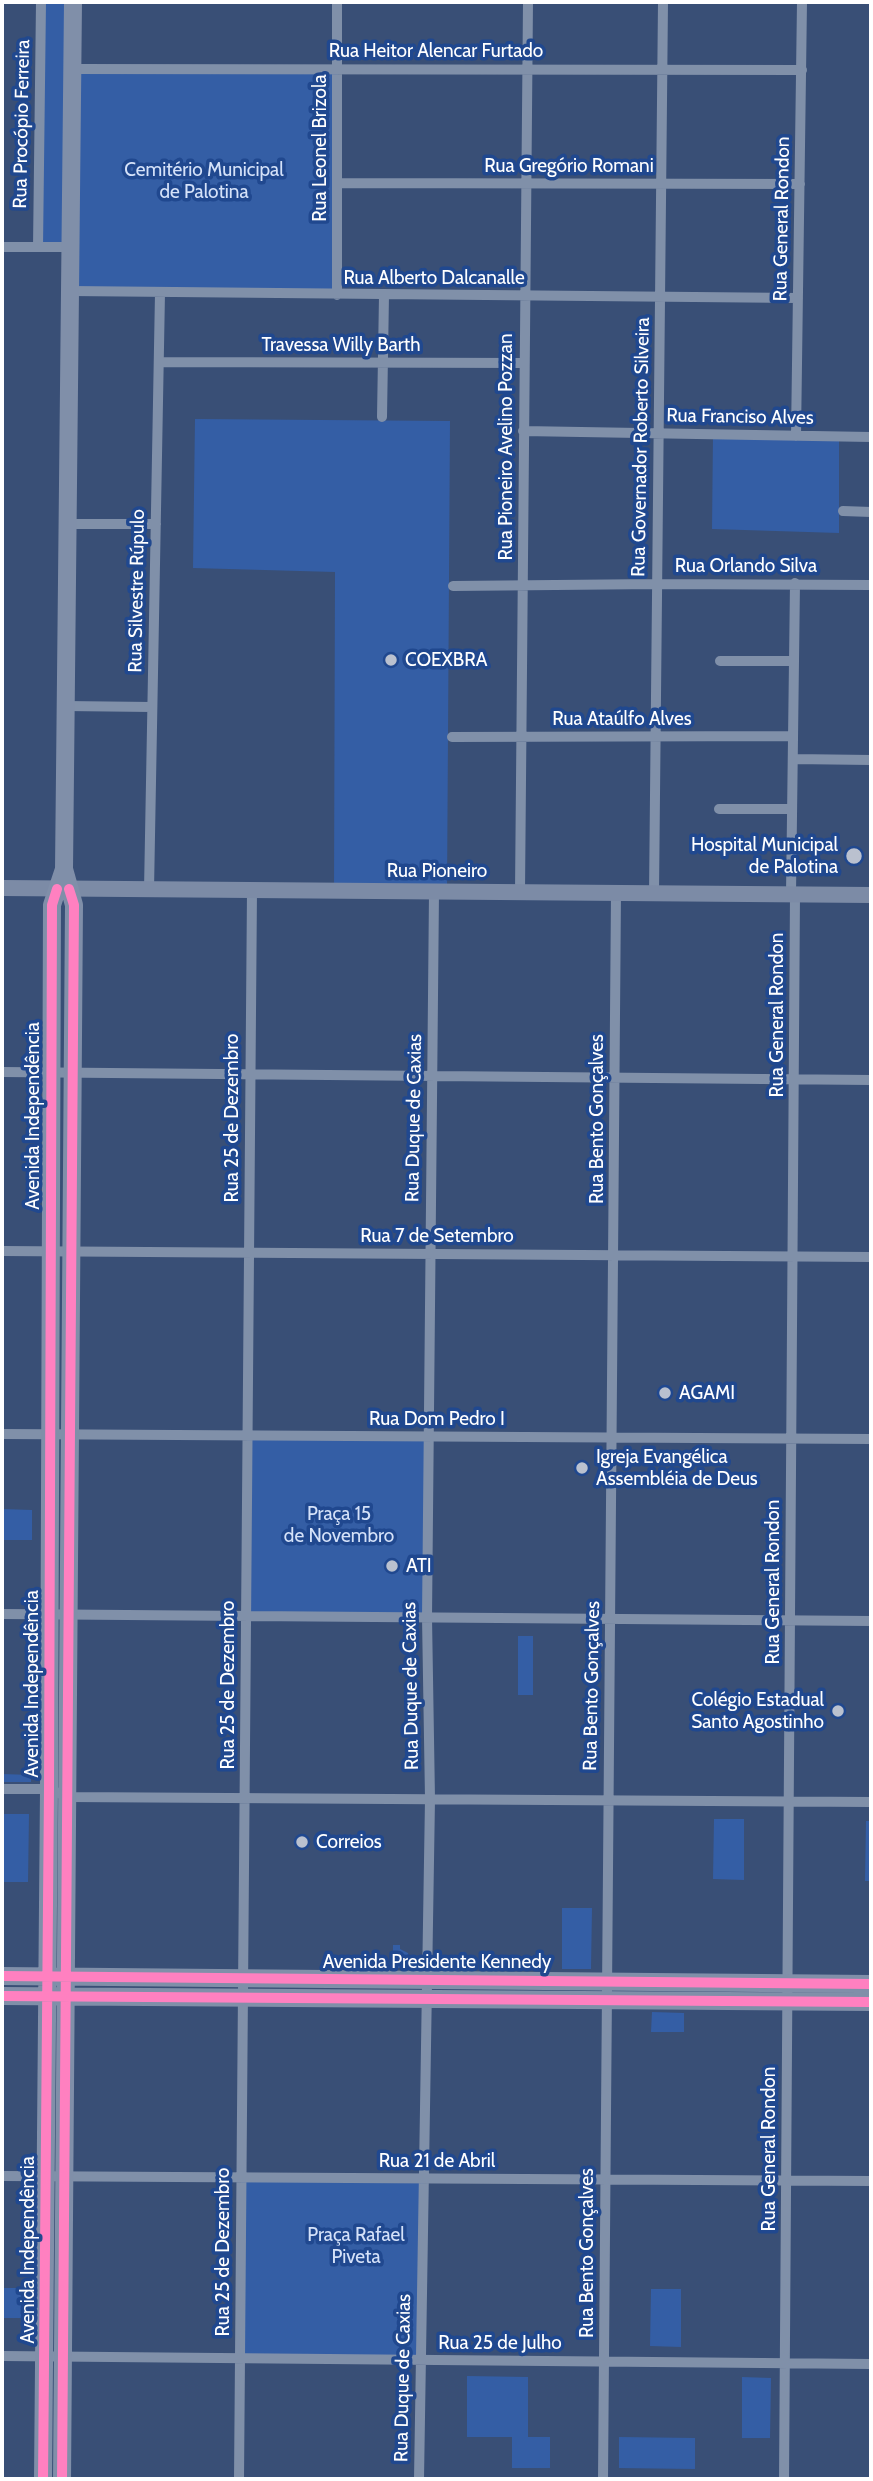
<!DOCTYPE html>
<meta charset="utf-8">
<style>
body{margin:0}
#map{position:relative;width:873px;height:2481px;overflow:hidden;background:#394f76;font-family:Cabin,sans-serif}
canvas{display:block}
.frame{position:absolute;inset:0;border:4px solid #fff;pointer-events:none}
</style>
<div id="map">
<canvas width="873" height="2481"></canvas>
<div class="frame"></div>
</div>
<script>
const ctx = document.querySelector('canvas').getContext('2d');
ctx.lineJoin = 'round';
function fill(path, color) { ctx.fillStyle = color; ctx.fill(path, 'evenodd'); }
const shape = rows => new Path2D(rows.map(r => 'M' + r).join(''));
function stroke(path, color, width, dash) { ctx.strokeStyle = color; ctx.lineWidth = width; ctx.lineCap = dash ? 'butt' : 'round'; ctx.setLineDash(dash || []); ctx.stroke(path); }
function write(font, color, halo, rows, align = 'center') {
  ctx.font = font + ' Cabin,sans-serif'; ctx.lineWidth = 7; ctx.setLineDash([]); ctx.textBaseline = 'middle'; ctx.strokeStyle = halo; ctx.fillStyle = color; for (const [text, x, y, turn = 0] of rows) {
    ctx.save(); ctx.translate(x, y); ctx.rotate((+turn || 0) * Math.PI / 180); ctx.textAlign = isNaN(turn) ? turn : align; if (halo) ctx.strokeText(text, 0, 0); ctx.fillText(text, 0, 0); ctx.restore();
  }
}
fill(shape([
 [41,2,73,2,71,68,338,68,337,295,70,291,70,247,38,247],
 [195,419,450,421,447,892,334,891,335,572,193,568],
 [713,434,839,436,839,533,712,529],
 [247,1435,429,1437,427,1617,246,1616],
 [2,1509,32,1510,32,1540,2,1540],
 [518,1636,533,1636,533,1695,518,1695],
 [2,1774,31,1775,31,1782,2,1782],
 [2,1814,29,1814,28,1882,2,1882],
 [714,1819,744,1819,744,1880,713,1879],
 [866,1821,871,1821,871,1881,865,1881],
 [562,1908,592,1908,591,1969,562,1969],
 [393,1945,400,1945,400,1949,408,1953,410,1960,406,1965,399,1968,385,1968,393,1960],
 [652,2012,684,2013,684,2032,651,2032],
 [241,2178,424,2179,420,2360,240,2359],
 [2,2288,29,2288,28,2318,2,2318],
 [651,2289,681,2289,681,2347,650,2346],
 [467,2376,528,2377,528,2437,550,2437,550,2468,512,2468,512,2437,467,2437],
 [742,2377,771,2378,770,2438,742,2438],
 [619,2437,695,2438,695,2469,619,2468]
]), '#345ea5');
stroke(shape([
 [337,2,337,295],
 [71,69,802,70],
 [338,183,800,184],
 [2,247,70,247],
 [38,247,41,2],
 [70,291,798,298],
 [159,362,524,363],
 [382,417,384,295],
 [523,431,871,437],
 [796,436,802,2],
 [843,511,871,512],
 [68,524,156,524],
 [453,586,657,584,871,585],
 [720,661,794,661],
 [65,706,152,707],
 [452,737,793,736],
 [793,759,871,760],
 [719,809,792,809],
 [149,890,160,293],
 [520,892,528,2],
 [654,893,663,2],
 [791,894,795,583],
 [2,1072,871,1080],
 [2,1251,871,1257],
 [2,1434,871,1439],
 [2,1614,871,1621],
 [2,1789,49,1789,68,1797,871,1802],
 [2,2176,871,2181],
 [2,2356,871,2364],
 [239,2479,252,890],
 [419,2479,430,1799,427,1617,434,892],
 [603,2479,616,893],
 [784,2479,795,894]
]), '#8090a9', 10);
stroke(shape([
 [2,888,871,895]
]), '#7c8ba6', 16);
stroke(shape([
 [2,1976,871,1984],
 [2,1996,871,2002],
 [43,2479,49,1789,52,905,64,869],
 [62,2479,74,905,64,869,73,2]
]), '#808fa9', 18);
stroke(shape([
 [2,1976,871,1984],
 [2,1996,871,2002],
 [43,2479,49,1789,52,905,57,889],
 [62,2479,74,905,69,889]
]), '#ff80c0', 10);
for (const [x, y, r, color] of [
 [391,660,7,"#bac1cf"],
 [854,856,9,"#bac1cf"],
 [665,1393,7,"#bac1cf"],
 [582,1468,7,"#bac1cf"],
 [392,1566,7,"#bac1cf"],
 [838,1711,7,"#bac1cf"],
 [302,1842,7,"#bac1cf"]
]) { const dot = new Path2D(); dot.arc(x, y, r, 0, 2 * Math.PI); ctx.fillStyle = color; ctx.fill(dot); stroke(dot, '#20488f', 2.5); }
write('19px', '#fff', '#20488f', [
 ["Rua Heitor Alencar Furtado",436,51],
 ["Rua Procópio Ferreira",22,124,-89],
 ["Rua Leonel Brizola",320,148,-90],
 ["Rua Gregório Romani",569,166],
 ["Rua General Rondon",782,219,-89],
 ["Rua Alberto Dalcanalle",434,278],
 ["Travessa Willy Barth",341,345],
 ["Rua Franciso Alves",740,417,1],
 ["Rua Pioneiro Avelino Pozzan",506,447,-90],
 ["Rua Governador Roberto Silveira",641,447,-89],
 ["Rua Orlando Silva",746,566],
 ["Rua Silvestre Rúpulo",137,591,-89],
 ["Rua Ataúlfo Alves",622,719],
 ["Rua Pioneiro",437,871],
 ["Rua General Rondon",777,1015,-90],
 ["Avenida Independência",33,1116,-90],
 ["Rua 25 de Dezembro",232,1118,-90],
 ["Rua Duque de Caxias",414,1118,-89],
 ["Rua Bento Gonçalves",597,1119,-90],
 ["Rua 7 de Setembro",437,1236],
 ["Rua Dom Pedro I",437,1419],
 ["Rua General Rondon",773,1582,-90],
 ["Avenida Independência",32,1684,-90],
 ["Rua 25 de Dezembro",228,1685,-90],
 ["Rua Duque de Caxias",411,1686,-91],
 ["Rua Bento Gonçalves",592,1686,-89],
 ["Avenida Presidente Kennedy",437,1962],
 ["Rua General Rondon",769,2149,-90],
 ["Rua 21 de Abril",437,2161],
 ["Avenida Independência",28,2250,-90],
 ["Rua 25 de Dezembro",223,2252,-90],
 ["Rua Bento Gonçalves",587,2253,-90],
 ["Rua 25 de Julho",500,2343],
 ["Rua Duque de Caxias",403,2378,-89]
]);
write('19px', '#d5e2f9', '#20488f', [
 ["Cemitério Municipal",204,170],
 ["de Palotina",204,192],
 ["Praça 15",339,1514],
 ["de Novembro",339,1536],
 ["Praça Rafael",356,2235],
 ["Piveta",356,2257]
]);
write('19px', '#fff', '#20488f', [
 ["COEXBRA",405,660],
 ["Hospital Municipal",838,845,"right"],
 ["de Palotina",838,867,"right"],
 ["AGAMI",679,1393],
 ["Igreja Evangélica",596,1457],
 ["Assembléia de Deus",596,1479],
 ["ATI",406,1566],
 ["Colégio Estadual",824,1700,"right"],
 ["Santo Agostinho",824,1722,"right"],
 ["Correios",316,1842]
], 'left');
</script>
